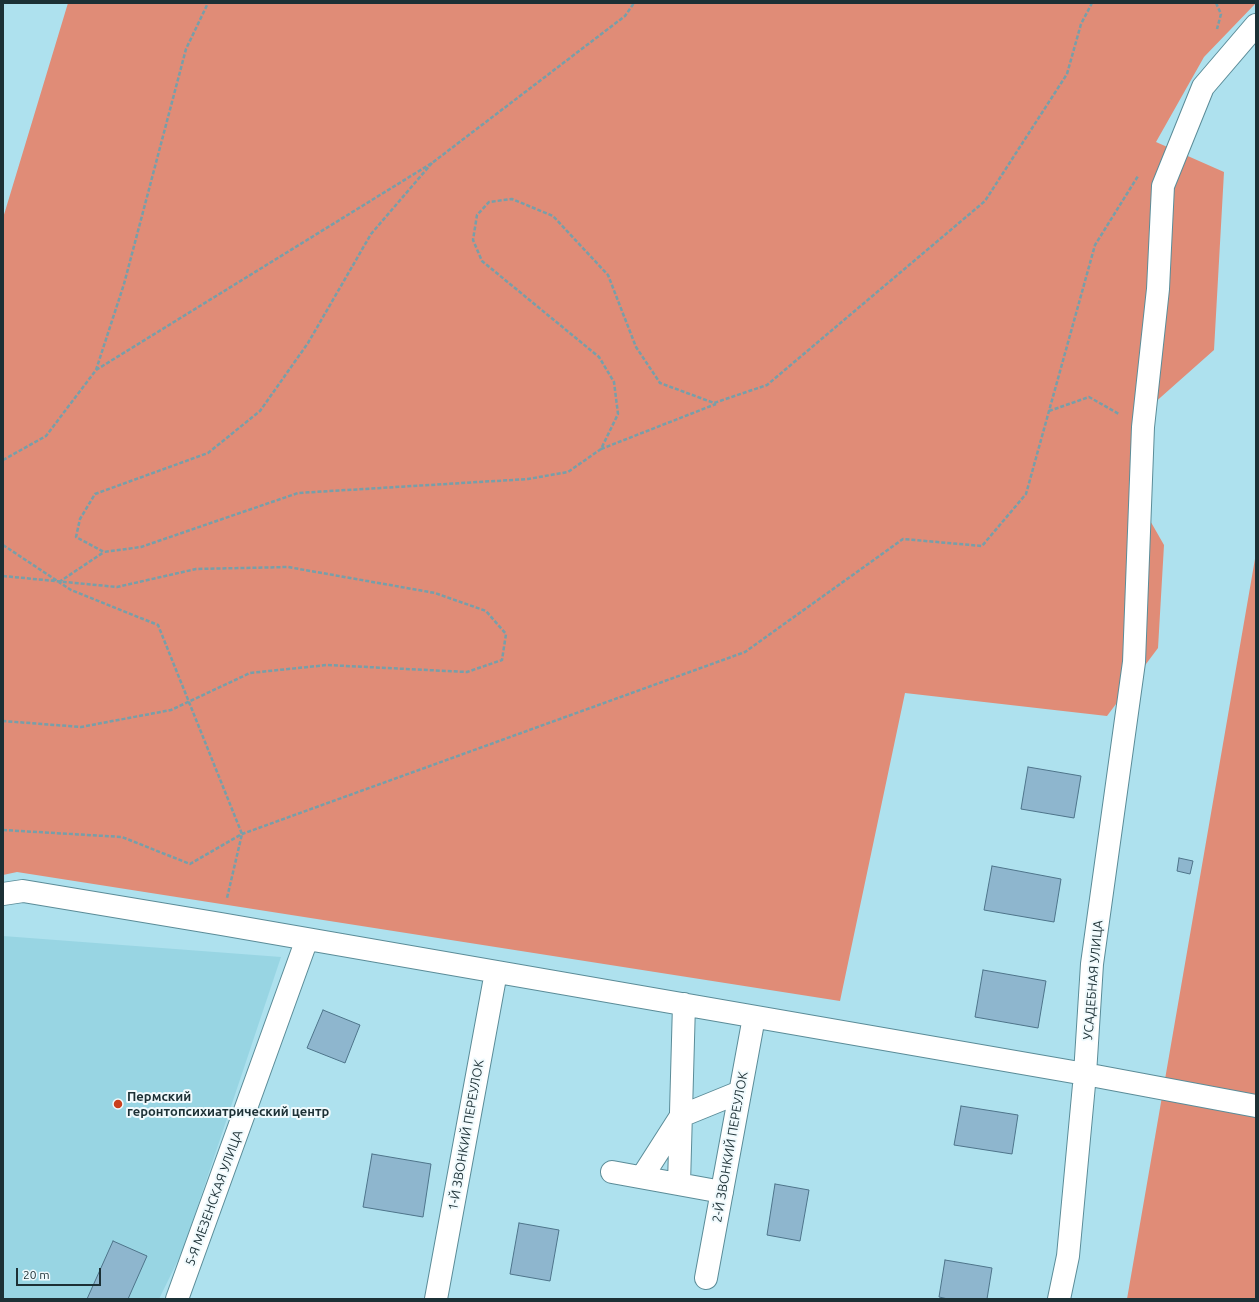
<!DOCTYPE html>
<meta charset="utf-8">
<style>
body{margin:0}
#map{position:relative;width:1259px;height:1302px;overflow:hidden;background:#aee1ee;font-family:Ubuntu,sans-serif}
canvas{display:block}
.frame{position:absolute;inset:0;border:4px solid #1c3035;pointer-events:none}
.scale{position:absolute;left:16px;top:1268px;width:85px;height:18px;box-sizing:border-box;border:2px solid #1c3035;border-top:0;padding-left:5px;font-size:12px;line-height:14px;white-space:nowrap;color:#1c3035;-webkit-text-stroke:3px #f0fafd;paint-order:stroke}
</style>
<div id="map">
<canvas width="1259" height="1302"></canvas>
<div class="frame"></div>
<div class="scale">20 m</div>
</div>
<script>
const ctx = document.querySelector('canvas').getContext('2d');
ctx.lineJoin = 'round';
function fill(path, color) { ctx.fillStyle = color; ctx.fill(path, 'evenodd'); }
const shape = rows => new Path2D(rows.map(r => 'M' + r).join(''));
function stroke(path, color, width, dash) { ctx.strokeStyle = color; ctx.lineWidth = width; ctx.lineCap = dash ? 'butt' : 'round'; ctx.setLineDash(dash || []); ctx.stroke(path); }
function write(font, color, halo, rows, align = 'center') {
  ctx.font = font + ' Ubuntu,sans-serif'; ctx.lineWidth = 4; ctx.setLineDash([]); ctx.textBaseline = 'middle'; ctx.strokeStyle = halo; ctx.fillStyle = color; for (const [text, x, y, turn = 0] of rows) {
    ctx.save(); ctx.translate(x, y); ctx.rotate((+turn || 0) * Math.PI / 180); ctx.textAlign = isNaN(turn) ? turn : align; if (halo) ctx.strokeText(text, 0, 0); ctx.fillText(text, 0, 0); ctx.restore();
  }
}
fill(shape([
 [3,936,281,957,183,1250,159,1299,3,1299]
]), '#98d5e3');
fill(shape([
 [68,3,1256,3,1204,57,1156,142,1224,172,1214,350,1152,405,1136,496,1164,545,1158,648,1107,716,905,693,840,1001,17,872,3,875,3,218],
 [1256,553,1256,1299,1127,1299]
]), '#e08c77');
const building = shape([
 [1028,767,1081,776,1074,818,1021,809,1028,767],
 [1179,858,1193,861,1190,874,1177,871,1179,858],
 [992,866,1061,879,1054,922,984,910,992,866],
 [983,970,1046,981,1038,1028,975,1017,983,970],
 [323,1010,360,1025,345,1063,307,1048,323,1010],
 [961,1106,1018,1115,1012,1154,954,1145,961,1106],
 [372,1154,431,1164,423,1217,363,1207,372,1154],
 [775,1184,809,1190,800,1241,767,1235,775,1184],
 [519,1223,559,1230,550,1281,510,1274,519,1223],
 [113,1241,147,1256,128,1299,87,1299,113,1241],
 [945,1260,992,1268,987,1299,948,1299,939,1297,945,1260]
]);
fill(building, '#8eb6ce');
stroke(building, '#4e748a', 1);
const minor = shape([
 [3,894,23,891,221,924,1085,1074,1256,1106],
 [612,1172,722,1192],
 [642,1177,681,1116,740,1092],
 [679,1184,684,1004],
 [706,1278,754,1017],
 [177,1299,307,939],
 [436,1299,496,972],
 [1059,1299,1068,1256,1085,1074,1092,964,1134,662,1143,427,1158,289,1163,186,1203,87,1256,25]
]);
stroke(minor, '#5b8c98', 24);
stroke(shape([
 [1216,3,1221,14,1217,29],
 [432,163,371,234,308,343,260,411,208,453,95,494,80,519,76,537,104,552,141,547,298,493,528,479,568,472,601,449,618,414,614,382,599,357,482,261,473,240,477,215,489,202,512,199,553,216,608,275,636,347,660,383,714,403,767,385,985,201,1067,74,1081,24,1092,3],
 [96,370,432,163,625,16,634,3],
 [1049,411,1089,397,1119,414],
 [601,449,716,404],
 [3,460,46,436,96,370,124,284,186,49,208,3],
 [3,545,71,590,158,625,242,834,227,898],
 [3,576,117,587,196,569,288,567,435,593,486,611,506,634,502,660,467,672,327,665,250,673,171,710,81,727,3,721],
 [59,582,104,552],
 [3,830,122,837,190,864,242,834,745,652,903,539,982,546,1026,494,1095,245,1138,176]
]), '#779fa9', 2.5, [4, 2]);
stroke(minor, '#fff', 22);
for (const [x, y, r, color] of [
 [118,1104,5,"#ca401d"]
]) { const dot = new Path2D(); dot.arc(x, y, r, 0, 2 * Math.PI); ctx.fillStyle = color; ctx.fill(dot); stroke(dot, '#f0fafd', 1.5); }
write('13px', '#1c3035', '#f0fafd', [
 ["УСАДЕБНАЯ УЛИЦА",1093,980,-85],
 ["1-Й ЗВОНКИЙ ПЕРЕУЛОК",466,1135,-80],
 ["2-Й ЗВОНКИЙ ПЕРЕУЛОК",730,1147,-80],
 ["5-Я МЕЗЕНСКАЯ УЛИЦА",214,1198,-70]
]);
write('bold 13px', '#1c3035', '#f0fafd', [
 ["Пермский",127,1097],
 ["геронтопсихиатрический центр",127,1112]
], 'left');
</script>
